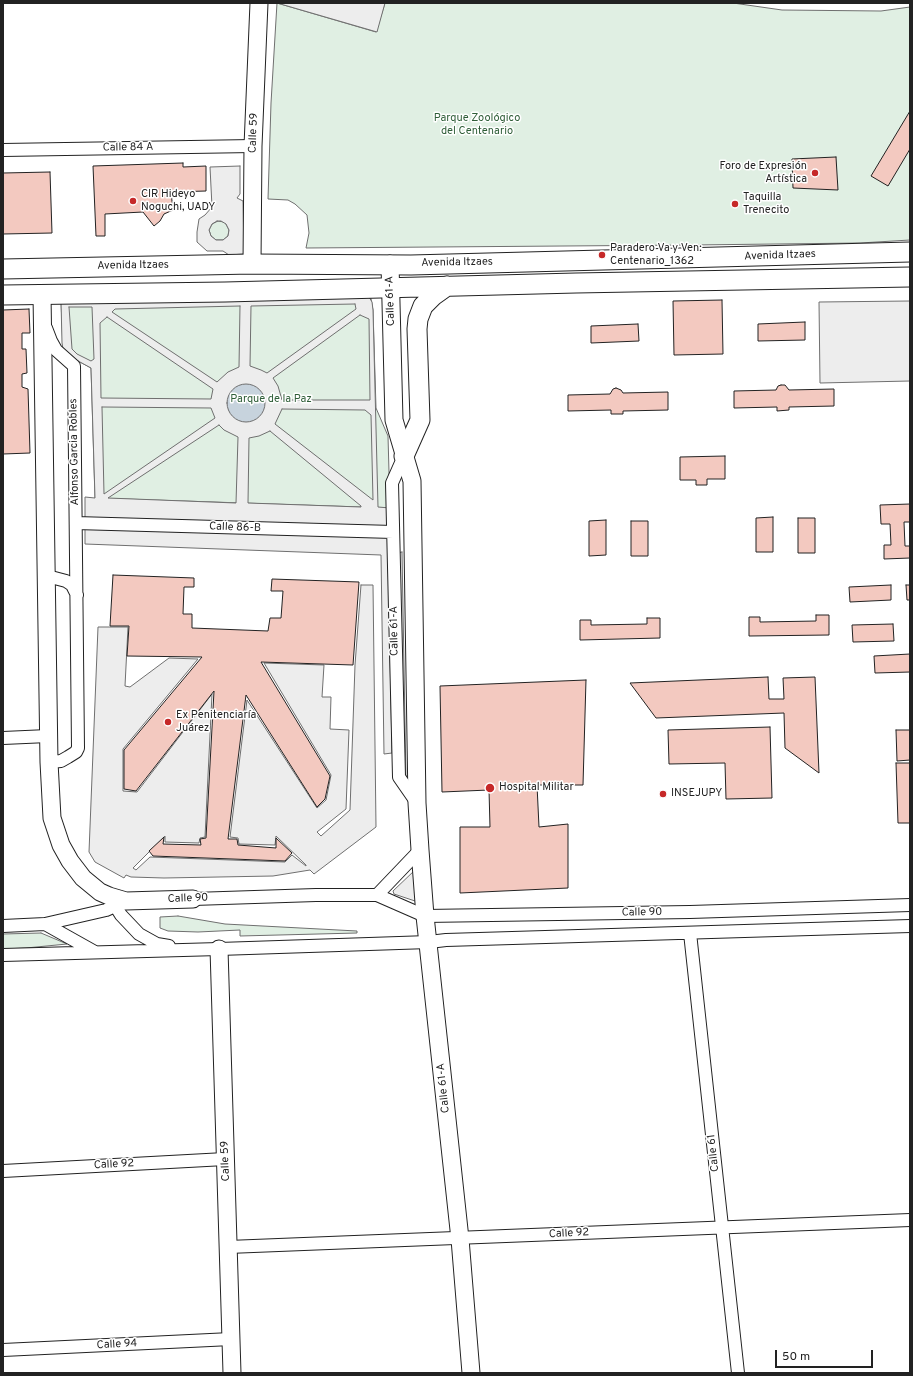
<!DOCTYPE html>
<meta charset="utf-8">
<style>
body{margin:0}
#map{position:relative;width:913px;height:1376px;overflow:hidden;background:#fff;font-family:Overpass,sans-serif}
canvas{display:block}
.frame{position:absolute;inset:0;border:4px solid #222;pointer-events:none}
.scale{position:absolute;left:775px;top:1350px;width:98px;height:18px;box-sizing:border-box;border:2px solid #222;border-top:0;padding-left:5px;font-size:12px;line-height:14px;white-space:nowrap;color:#222;-webkit-text-stroke:3px #fff;paint-order:stroke}
</style>
<div id="map">
<canvas width="913" height="1376"></canvas>
<div class="frame"></div>
<div class="scale">50 m</div>
</div>
<script>
const ctx = document.querySelector('canvas').getContext('2d');
ctx.lineJoin = 'round';
function fill(path, color) { ctx.fillStyle = color; ctx.fill(path, 'evenodd'); }
const shape = rows => new Path2D(rows.map(r => 'M' + r).join(''));
function stroke(path, color, width, dash) { ctx.strokeStyle = color; ctx.lineWidth = width; ctx.lineCap = dash ? 'butt' : 'round'; ctx.setLineDash(dash || []); ctx.stroke(path); }
function write(font, color, halo, rows, align = 'center') {
  ctx.font = font + ' Overpass,sans-serif'; ctx.lineWidth = 3; ctx.setLineDash([]); ctx.textBaseline = 'middle'; ctx.strokeStyle = halo; ctx.fillStyle = color; for (const [text, x, y, turn = 0] of rows) {
    ctx.save(); ctx.translate(x, y); ctx.rotate((+turn || 0) * Math.PI / 180); ctx.textAlign = isNaN(turn) ? turn : align; if (halo) ctx.strokeText(text, 0, 0); ctx.fillText(text, 0, 0); ctx.restore();
  }
}
const green = shape([
 [277,3,376,32,385,3,733,3,782,10,881,11,910,7,910,240,860,243,692,245,306,248,309,233,307,215,295,204,288,200,268,199,271,103,277,3],
 [218,221,224,222,226,224,229,230,228,236,223,240,216,240,211,236,209,230,212,224,218,221],
 [371,299,373,310,376,408,388,436,390,508,95,498,91,368,69,356,63,349,61,301,371,299],
 [178,916,225,924,357,931,357,933,240,936,240,930,198,932,168,931,160,928,160,917,178,916],
 [41,933,67,944,26,948,3,949,3,934,41,933]
]);
fill(green, '#e0efe3');
stroke(green, '#6f6f6f', 1);
const parking = shape([
 [277,3,385,3,377,32,277,3],
 [240,166,240,194,237,198,243,201,244,254,229,255,223,251,207,251,197,242,197,232,199,219,205,215,212,207,210,167,240,166],
 [217,221,221,221,226,224,229,230,228,236,223,240,216,240,211,236,209,230,212,224,217,221],
 [369,297,372,302,373,310,378,507,390,508,388,555,392,753,384,754,381,555,85,544,85,497,95,498,91,368,69,356,63,349,62,343,61,301,369,297],
 [355,304,356,309,267,373,261,370,250,366,251,306,355,304],
 [240,306,239,367,228,372,217,382,112,312,115,309,240,306],
 [69,307,92,307,94,359,91,361,77,354,72,349,69,307],
 [360,315,369,319,370,400,282,400,278,386,273,378,360,315],
 [107,317,213,389,211,399,101,398,100,323,107,317],
 [102,407,211,408,215,418,104,494,102,407],
 [282,409,365,410,371,415,373,500,275,424,282,409],
 [219,425,224,430,238,437,236,503,108,498,219,425],
 [270,431,361,506,361,507,248,503,249,438,259,436,270,431],
 [910,301,910,381,820,383,819,302,910,301],
 [402,552,406,780,401,780,397,553,402,552],
 [361,585,373,585,376,827,314,874,310,870,273,876,164,878,131,877,126,875,124,878,95,862,89,852,98,627,128,627,125,686,130,687,169,658,198,659,123,749,123,791,137,792,212,694,205,837,200,838,199,843,165,842,165,836,133,868,136,870,150,857,285,862,292,855,306,866,306,865,276,836,275,845,239,844,238,838,230,837,247,700,317,808,326,800,331,775,264,663,324,665,322,697,331,697,330,729,349,730,346,809,317,832,321,836,350,810,355,665,361,585],
 [415,870,419,901,415,901,394,894,393,891,415,870]
]);
fill(parking, '#ededed');
stroke(parking, '#6f6f6f', 1);
const water = shape([
 '227 403a19 19 0 1 1 38 0a19 19 0 1 1-38 0Z'
]);
fill(water, '#c7d3dd');
stroke(water, '#6f6f6f', 1);
const building = shape([
 [910,111,910,149,888,186,871,176,910,111],
 [836,157,838,190,793,188,792,159,836,157],
 [183,163,183,167,206,166,206,191,171,192,173,210,164,214,160,221,154,226,143,212,105,214,105,236,96,236,93,166,183,163],
 [50,172,52,233,3,234,3,173,50,172],
 [722,300,723,354,674,355,673,301,722,300],
 [29,309,30,333,22,333,22,349,26,349,27,373,22,374,22,387,28,389,30,453,3,454,3,310,29,309],
 [805,322,805,340,758,341,758,324,805,322],
 [638,324,639,341,591,343,591,326,638,324],
 [781,385,785,385,789,390,834,389,834,406,789,407,789,410,777,411,777,407,734,408,734,391,776,390,778,386,781,385],
 [616,388,621,390,623,393,668,392,668,410,623,411,623,414,611,414,611,410,568,411,568,395,610,394,613,389,616,388],
 [725,456,725,479,707,479,707,485,696,485,696,480,680,480,680,457,725,456],
 [910,504,910,522,904,522,905,546,910,546,910,558,884,559,884,545,891,545,890,524,881,524,880,505,910,504],
 [773,517,773,552,756,552,756,518,773,517],
 [798,518,815,518,815,553,798,553,798,518],
 [606,520,606,555,589,556,589,521,606,520],
 [631,521,648,521,648,556,631,556,631,521],
 [113,575,194,578,194,587,184,587,183,614,192,614,192,628,268,631,270,618,281,618,283,591,271,591,272,579,359,582,353,665,261,662,330,776,325,799,317,807,246,695,228,839,237,839,238,845,276,848,276,838,292,853,285,861,153,856,149,851,164,837,163,844,201,845,200,839,206,838,214,691,136,791,124,789,124,750,202,657,127,656,129,626,110,626,113,575],
 [891,585,891,600,850,602,849,587,891,585],
 [906,585,910,585,910,600,907,600,906,585],
 [816,615,829,615,829,635,749,636,749,617,760,617,760,622,816,621,816,615],
 [647,618,660,618,660,638,580,640,580,620,591,620,591,625,647,624,647,618],
 [893,624,894,641,853,642,852,625,893,624],
 [910,654,910,672,875,673,874,656,910,654],
 [768,677,769,699,784,699,783,678,815,677,819,773,785,748,784,713,656,718,630,683,768,677],
 [586,680,583,785,537,785,539,827,568,824,568,888,460,893,460,827,490,827,489,790,442,792,440,686,586,680],
 [770,727,772,798,726,799,725,763,669,764,668,730,770,727],
 [896,730,910,730,910,760,897,761,896,730],
 [896,763,910,763,910,823,898,823,896,763]
]);
fill(building, '#f3c9c0');
stroke(building, '#222', 1);
const street = shape([
 [3,150,253,146],
 [46,328,51,341,56,350,74,366,78,748,76,752,68,757,61,761,49,762],
 [404,456,392,483,399,777,417,803],
 [76,523,393,532],
 [47,576,66,581,72,585,77,595],
 [3,738,48,736],
 [377,895,420,850],
 [111,899,121,915,139,934,157,944,169,946],
 [193,899,316,895,377,895,425,916,690,912,910,905],
 [45,924,95,952],
 [3,926,45,924,106,910,126,901],
 [690,933,738,1373],
 [3,955,219,949,429,942,446,940,910,926],
 [3,1171,225,1159],
 [228,1247,910,1220],
 [3,1350,231,1339]
]);
const secondary = shape([
 [252,264,253,146,259,3],
 [390,264,394,420,412,481,417,803,420,850,425,916,460,1239,471,1373],
 [42,294,49,762,52,818,61,845,70,861,83,878,100,892,109,896,126,901,193,899],
 [219,949,232,1373]
]);
const primary = shape([
 [3,269,252,264,411,265,910,252],
 [3,295,225,292,576,283,910,277],
 [404,456,420,420,417,329,418,319,423,306,433,296,447,286]
]);
stroke(street, '#222', 14);
stroke(secondary, '#222', 19);
stroke(primary, '#222', 21);
stroke(street, '#fff', 12);
stroke(secondary, '#fff', 17);
stroke(primary, '#fff', 19);
for (const [x, y, r, color] of [
 [815,173,4,"#c62828"],
 [133,201,4,"#c62828"],
 [735,204,4,"#c62828"],
 [602,255,4,"#c62828"],
 [168,722,4,"#c62828"],
 [490,788,5,"#c62828"],
 [663,794,4,"#c62828"]
]) { const dot = new Path2D(); dot.arc(x, y, r, 0, 2 * Math.PI); ctx.fillStyle = color; ctx.fill(dot); stroke(dot, '#fff', 1.5); }
write('11px', '#2f5e38', '#fff', [
 ["Parque Zoológico",477,119],
 ["del Centenario",477,132],
 ["Parque de la Paz",271,400]
]);
write('11px', '#222', '#fff', [
 ["Calle 59",254,133,-88],
 ["Calle 84 A",128,148,-1],
 ["Avenida Itzaes",780,256,-2],
 ["Avenida Itzaes",457,263,-1],
 ["Avenida Itzaes",133,266,-1],
 ["Calle 61-A",391,301,-92],
 ["Alfonso Garcia Robles",75,452,-91],
 ["Calle 86-B",235,528,2],
 ["Calle 61-A",395,631,-91],
 ["Calle 90",188,899,-2],
 ["Calle 90",642,913,-1],
 ["Calle 61-A",444,1088,-96],
 ["Calle 61",714,1153,-96],
 ["Calle 59",226,1161,-92],
 ["Calle 92",114,1165,-3],
 ["Calle 92",569,1234,-3],
 ["Calle 94",117,1345,-3]
]);
write('11px', '#222', '#fff', [
 ["Foro de Expresión",807,167,"right"],
 ["Artística",807,180,"right"],
 ["CIR Hideyo",141,195],
 ["Noguchi, UADY",141,208],
 ["Taquilla",743,198],
 ["Trenecito",743,211],
 ["Paradero Va y Ven:",610,249],
 ["Centenario_1362",610,262],
 ["Ex Penitenciaría",176,716],
 ["Juárez",176,729],
 ["Hospital Militar",499,788],
 ["INSEJUPY",671,794]
], 'left');
</script>
